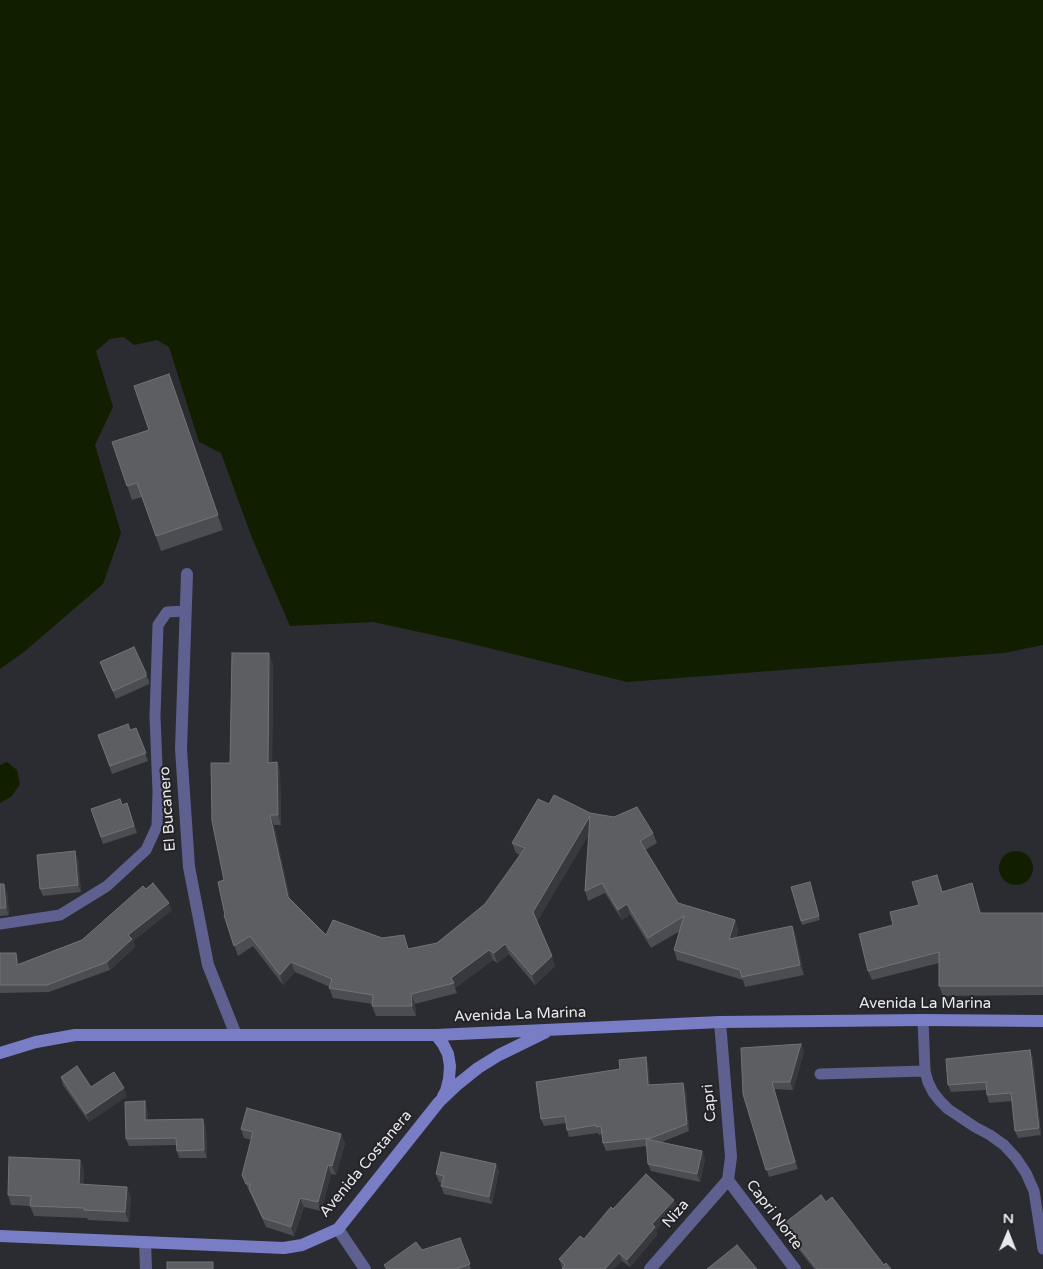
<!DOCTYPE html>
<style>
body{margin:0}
#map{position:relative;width:1043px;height:1269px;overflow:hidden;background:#2b2c31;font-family:"Varela Round",sans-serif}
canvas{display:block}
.north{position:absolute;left:983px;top:1209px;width:50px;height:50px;-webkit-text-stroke:4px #222227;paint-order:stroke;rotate:1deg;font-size:14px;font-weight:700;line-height:20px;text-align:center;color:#e8e9ec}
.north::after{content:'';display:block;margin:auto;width:18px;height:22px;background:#e8e9ec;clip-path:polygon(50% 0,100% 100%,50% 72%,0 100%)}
</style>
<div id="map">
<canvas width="1043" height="1269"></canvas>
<div class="north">N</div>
</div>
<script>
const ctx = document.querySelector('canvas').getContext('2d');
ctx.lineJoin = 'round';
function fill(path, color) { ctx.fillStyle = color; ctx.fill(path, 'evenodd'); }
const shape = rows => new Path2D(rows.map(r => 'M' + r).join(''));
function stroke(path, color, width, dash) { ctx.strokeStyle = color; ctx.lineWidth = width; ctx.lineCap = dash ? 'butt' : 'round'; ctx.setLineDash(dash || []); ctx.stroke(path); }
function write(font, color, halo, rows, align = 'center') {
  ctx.font = font + ' "Varela Round",sans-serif'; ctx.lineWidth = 4; ctx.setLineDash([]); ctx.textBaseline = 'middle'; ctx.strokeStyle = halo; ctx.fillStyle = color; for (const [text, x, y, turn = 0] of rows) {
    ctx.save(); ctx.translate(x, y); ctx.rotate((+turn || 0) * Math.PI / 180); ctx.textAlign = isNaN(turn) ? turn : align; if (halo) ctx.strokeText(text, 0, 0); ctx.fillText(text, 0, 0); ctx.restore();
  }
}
fill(shape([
 [0,0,1043,0,1043,645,1004,653,627,682,456,640,373,622,290,626,252,538,221,453,199,442,169,347,157,340,134,345,124,337,110,339,96,351,113,407,95,445,121,533,103,584,24,652,0,669],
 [7,762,17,770,20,784,12,796,0,803,0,765],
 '999 868a17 17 0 1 1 34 0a17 17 0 1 1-34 0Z'
]), '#121e00');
stroke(shape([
 [0,924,60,915,107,886,146,850,157,826,158,792,155,716,158,625,167,612,186,611],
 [923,1020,925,1071,928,1082,933,1092,940,1101,948,1109,975,1127,990,1135,1004,1145,1016,1158,1026,1173,1034,1191,1043,1249],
 [820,1074,925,1071]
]), '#5e618f', 11);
stroke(shape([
 [187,574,181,749,189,867,208,965,236,1035],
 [720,1022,731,1157,728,1180],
 [728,1180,795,1269],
 [338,1229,365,1269],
 [145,1242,146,1269],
 [650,1269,728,1180]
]), '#5e618f', 12);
stroke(shape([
 [436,1035,443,1044,448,1054,450,1066,449,1079,446,1091,443,1096],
 [0,1053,36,1042,75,1035,436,1035,720,1022,923,1020,1043,1021],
 [0,1236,284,1248,302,1245,338,1229,439,1102,458,1084,478,1068,499,1055,546,1032]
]), '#797dc6', 12);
fill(shape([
 [174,388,223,530,161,551,142,497,132,500,112,442,149,430],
 [134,647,149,681,149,684,116,699,100,662],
 [273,664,272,763,277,762,280,772,281,825,274,825,290,899,326,935,409,949,437,943,485,904,520,855,516,853,512,843,549,804,590,813,653,833,657,843,645,850,678,903,735,920,738,930,736,938,792,926,796,936,804,975,745,987,743,980,677,960,674,950,680,931,651,948,630,914,622,920,605,893,588,901,585,891,589,834,537,921,555,966,535,985,509,954,497,963,493,960,455,988,457,993,415,1004,416,1016,376,1016,372,1006,372,1004,333,998,329,988,330,987,295,972,283,985,253,946,238,956,224,915,225,915,224,880,230,763],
 [136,728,148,761,112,774,98,735,130,730],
 [127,803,137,833,103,844,91,809,122,805],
 [78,859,81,892,43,896,40,889],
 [0,884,7,891,9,915,0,916],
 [941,885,942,891,975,893,981,913,1043,913,1043,995,943,996,939,986,939,963,872,980,868,971,893,925,919,905],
 [811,886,820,920,802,925,801,921],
 [146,889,172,910,133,941,135,947,110,970,49,992,0,993,0,953,19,961,19,964,82,940],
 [801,1044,804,1052,793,1090,774,1089,798,1169,769,1177,743,1094],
 [1030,1050,1033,1058,1041,1135,1018,1138,1015,1131,1012,1101,989,1103,987,1095,986,1090,951,1092,948,1085],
 [646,1057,648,1065,650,1085,686,1090,689,1131,662,1142,702,1151,705,1159,700,1182,651,1171,648,1164,647,1146,606,1151,603,1143,602,1134,599,1135,598,1133,569,1137,567,1130,566,1123,544,1126,541,1119,620,1069],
 [61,1077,91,1087,127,1096,89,1122,63,1085],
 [145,1101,147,1109,148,1120,206,1126,207,1158,179,1158,177,1151,177,1145,129,1146,126,1139],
 [241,1129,341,1134,345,1143,336,1175,331,1174,321,1211,304,1207,294,1236,266,1227,246,1184,242,1175,252,1140,244,1138],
 [496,1164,499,1171,492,1204,444,1194,441,1186,442,1183,439,1182,436,1174],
 [84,1170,83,1184,131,1197,129,1222,88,1220,87,1218,34,1216,30,1206,11,1205,8,1195],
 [826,1202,884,1265,891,1269,814,1269,785,1232,782,1225],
 [677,1207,656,1230,657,1235,630,1267,622,1261,563,1268,562,1267,559,1259,584,1239,613,1209],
 [460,1238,471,1269,386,1269,384,1265,422,1250]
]), '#4c4d52');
fill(shape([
 [269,653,273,664,272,773,268,763],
 [277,762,280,772,281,825,278,815],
 [270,815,274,825,292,907,288,897],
 [590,816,594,826,537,922,533,912],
 [75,851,78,859,81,892,78,885],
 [972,883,975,893,984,922,980,913],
 [4,884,7,891,9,915,6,908],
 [169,903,172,910,133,941,135,947,110,970,107,962,128,935],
 [627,904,630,914,622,920,618,910],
 [735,920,738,930,732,950,729,939],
 [792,926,796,936,804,975,800,965],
 [505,944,509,954,497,963,494,953],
 [489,950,493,960,455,988,451,978],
 [16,953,19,961,19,972,17,965],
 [552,956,555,966,535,985,532,975],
 [291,962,295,972,283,985,280,975],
 [411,994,415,1004,416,1016,412,1006],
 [801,1044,804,1052,793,1090,790,1082],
 [1030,1050,1033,1058,1041,1135,1039,1128],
 [646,1057,648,1065,651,1093,648,1085],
 [772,1082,774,1089,798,1169,795,1162],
 [683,1083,686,1090,689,1131,687,1124],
 [124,1088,127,1096,89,1122,86,1114],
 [145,1101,147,1109,148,1127,145,1120],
 [203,1119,206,1126,207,1158,204,1150],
 [341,1134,345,1143,336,1175,332,1166],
 [702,1151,705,1159,700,1182,697,1174],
 [80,1160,84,1170,83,1194,79,1184],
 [496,1164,499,1171,492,1204,489,1197],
 [328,1165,331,1174,321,1211,318,1202],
 [127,1187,131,1197,129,1222,125,1212],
 [300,1198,304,1207,294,1236,291,1227],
 [674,1200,677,1207,656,1230,657,1235,630,1267,627,1260,652,1224],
 [619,1253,622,1261,614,1269,605,1269]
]), '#38393e');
const building = shape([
 [169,374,218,515,156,536,137,483,127,486,112,442,149,430,134,386,169,374],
 [134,647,146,673,146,676,113,691,100,662,134,647],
 [232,653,269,653,268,763,277,762,278,815,270,815,288,897,326,935,333,920,382,938,404,935,408,949,437,943,485,904,525,848,512,843,538,799,549,804,554,795,590,813,614,817,637,807,653,833,640,841,678,903,735,920,729,939,792,926,800,965,742,977,740,970,674,950,684,916,648,938,627,904,618,910,602,883,585,891,590,816,533,912,552,956,532,975,505,944,494,953,489,950,451,978,454,983,411,994,412,1006,372,1006,373,995,329,988,332,979,291,962,280,975,250,936,234,946,224,915,225,915,218,882,224,880,212,821,211,763,230,763,232,653],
 [128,724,130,730,136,728,146,753,110,766,98,735,128,724],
 [120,799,122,805,127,803,134,826,101,837,91,809,120,799],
 [75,851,78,885,40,889,37,855,75,851],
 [937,875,942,892,972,883,980,913,1043,913,1043,986,939,986,939,952,868,971,859,934,893,925,890,912,919,905,912,882,937,875],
 [810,882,819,916,801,921,791,887,810,882],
 [153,883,169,903,128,935,132,939,107,962,47,985,0,985,0,953,16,953,17,965,82,940,143,886,146,889,153,883],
 [0,884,4,884,6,908,0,908,0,884],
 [801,1044,790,1082,772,1082,795,1162,766,1170,743,1094,741,1048,801,1044],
 [1030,1050,1039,1128,1015,1131,1011,1093,987,1095,986,1082,948,1085,946,1059,1030,1050],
 [646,1057,648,1085,683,1083,687,1124,651,1138,603,1143,601,1126,596,1127,596,1125,567,1130,565,1116,541,1119,536,1082,620,1069,619,1060,646,1057],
 [77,1066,91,1087,114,1072,124,1088,86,1114,61,1077,77,1066],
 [145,1101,145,1120,203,1119,204,1150,177,1151,176,1138,126,1139,125,1102,145,1101],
 [247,1108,341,1134,332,1166,328,1165,318,1202,300,1198,291,1227,263,1218,249,1188,250,1184,246,1184,242,1175,253,1132,241,1129,247,1108],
 [646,1139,702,1151,697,1174,648,1164,646,1139],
 [441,1152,496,1164,489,1197,441,1186,444,1176,436,1174,441,1152],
 [9,1157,80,1160,79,1184,127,1187,125,1212,84,1210,84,1208,30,1206,31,1196,8,1195,9,1157],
 [646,1174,674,1200,652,1224,655,1227,627,1260,619,1253,605,1269,562,1269,565,1265,559,1259,580,1236,584,1239,611,1207,613,1209,646,1174],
 [821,1195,826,1202,832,1197,884,1265,886,1263,891,1269,817,1269,782,1225,821,1195],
 [460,1238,470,1264,456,1269,387,1269,384,1265,416,1242,422,1250,460,1238],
 [737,1245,757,1269,707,1269,737,1245],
 [167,1262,213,1262,213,1269,167,1269,167,1262]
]);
fill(building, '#5d5e62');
stroke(building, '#727378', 1);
write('15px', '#e8e9ec', '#222227', [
 ["El Bucanero",168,809,-94],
 ["Avenida La Marina",925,1004],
 ["Avenida La Marina",520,1015,-2],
 ["Capri",710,1103,-95],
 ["Avenida Costanera",366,1164,-50],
 ["Niza",676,1214,-49],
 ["Capri Norte",774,1215,53]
]);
</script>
